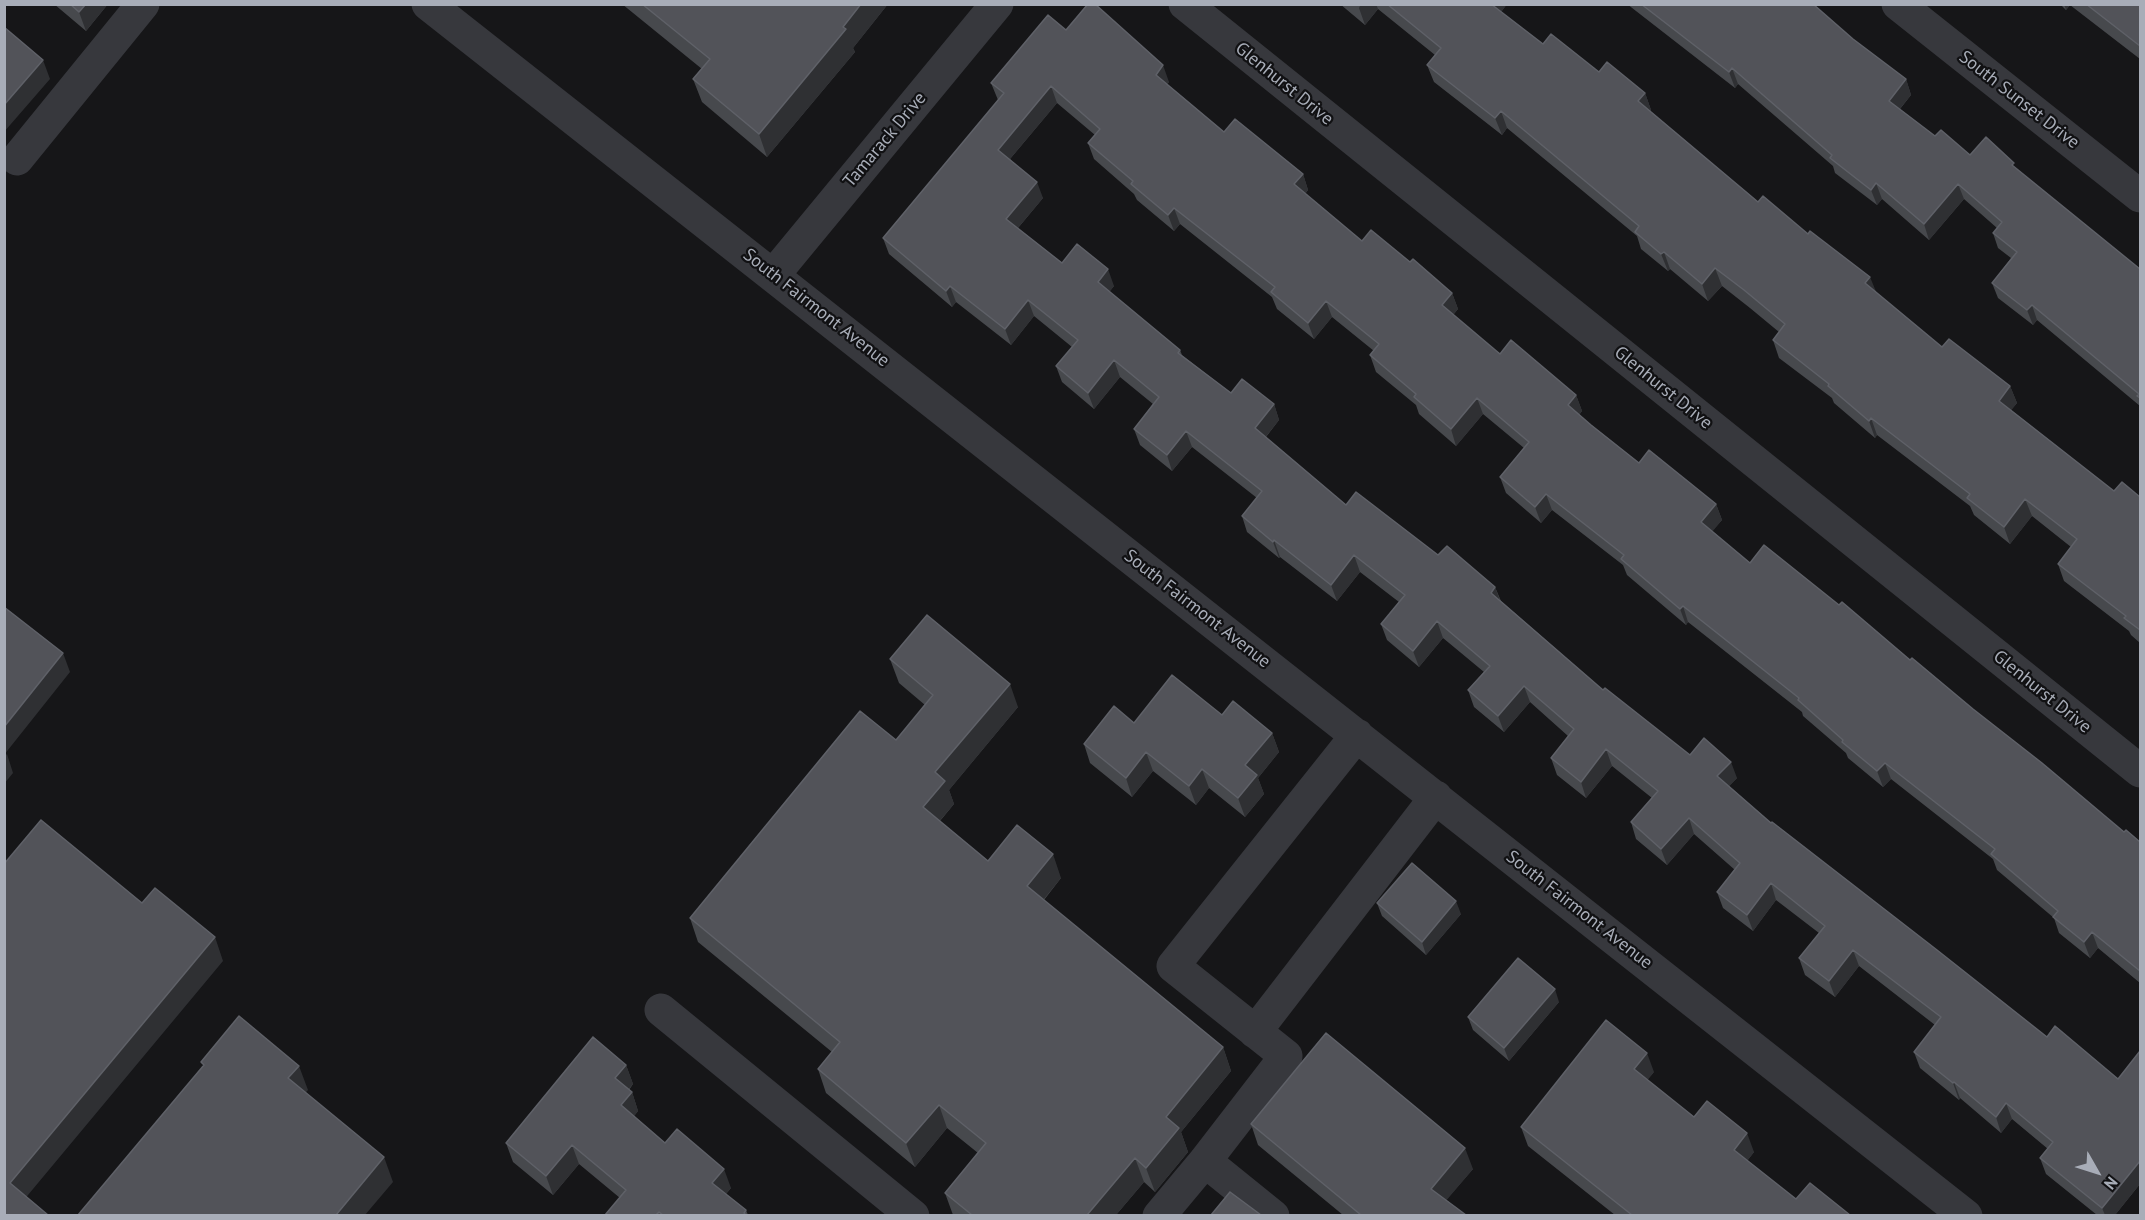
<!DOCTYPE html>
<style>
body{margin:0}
#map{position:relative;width:2145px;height:1220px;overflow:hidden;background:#161618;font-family:"PT Sans",sans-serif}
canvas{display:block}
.frame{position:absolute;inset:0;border:6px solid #a8adb8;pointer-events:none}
.north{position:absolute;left:2067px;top:1142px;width:60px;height:60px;-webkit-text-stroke:4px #111113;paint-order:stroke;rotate:129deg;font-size:16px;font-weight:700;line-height:24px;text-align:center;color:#a8adb8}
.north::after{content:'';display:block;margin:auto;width:21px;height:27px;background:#a8adb8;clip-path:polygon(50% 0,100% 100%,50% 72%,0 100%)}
</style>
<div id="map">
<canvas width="2145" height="1220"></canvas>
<div class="frame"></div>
<div class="north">N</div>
</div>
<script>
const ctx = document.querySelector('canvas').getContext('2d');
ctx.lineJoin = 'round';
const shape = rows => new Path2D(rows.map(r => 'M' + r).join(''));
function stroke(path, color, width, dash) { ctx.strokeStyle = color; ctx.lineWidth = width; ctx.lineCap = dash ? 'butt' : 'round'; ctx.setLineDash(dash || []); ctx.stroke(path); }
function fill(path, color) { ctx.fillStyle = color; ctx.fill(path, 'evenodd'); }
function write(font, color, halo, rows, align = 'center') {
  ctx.font = font + ' "PT Sans",sans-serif'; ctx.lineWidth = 4.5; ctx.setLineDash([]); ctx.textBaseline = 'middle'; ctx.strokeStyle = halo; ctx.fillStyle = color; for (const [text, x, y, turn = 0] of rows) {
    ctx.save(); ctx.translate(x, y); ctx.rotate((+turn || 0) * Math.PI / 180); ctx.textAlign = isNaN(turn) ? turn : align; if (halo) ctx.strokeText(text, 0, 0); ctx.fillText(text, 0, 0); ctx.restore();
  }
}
stroke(shape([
 [428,4,1966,1216],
 [1185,4,2140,771],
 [1898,4,2140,196],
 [17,159,143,4],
 [775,276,780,267,997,4],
 [661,1010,913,1216],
 [1255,1032,1436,797],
 [1205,1161,1273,1216],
 [1159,1216,1205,1161,1286,1056,1173,966,1357,735]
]), '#37383d', 33);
fill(shape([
 [54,4,108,4,86,31],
 [622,4,888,4,853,48,855,52,767,157,702,102,693,79,702,69],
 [1340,4,1507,4,1501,12,1543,44,1599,72,1645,93,1651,110,1650,111,1758,202,1876,292,1942,347,2010,386,2017,403,2011,410,2114,491,2140,497,2140,643,2131,635,2129,631,2064,581,2058,564,2071,547,2032,516,2010,544,1974,515,1970,506,1877,435,1875,438,1834,403,1832,398,1779,358,1773,340,1779,332,1750,308,1722,286,1708,301,1670,269,1668,271,1641,249,1637,236,1507,128,1502,135,1434,82,1427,65,1435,55,1378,9,1365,25],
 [1627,4,1813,4,1853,39,1906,79,1911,95,1900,109,1935,136,1970,155,2016,169,2140,269,2140,406,2037,320,2033,325,1998,298,1992,283,2011,258,1998,248,1993,233,1997,228,1964,199,1929,240,1882,199,1877,205,1835,173,1833,166,1738,84,1735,88],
 [2060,4,2140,4,2140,59,2070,5,2066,10],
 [1066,30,1169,82,1167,84,1224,132,1303,174,1308,190,1305,194,1362,241,1410,262,1452,293,1458,309,1453,315,1500,354,1576,395,1582,411,1579,415,1639,463,1716,504,1722,520,1712,531,1750,563,1910,660,1973,709,2124,832,2140,842,2140,983,2098,948,2090,958,2059,933,2054,918,1997,870,1993,859,1891,779,1883,787,1848,758,1846,753,1803,716,1802,712,1688,622,1686,625,1627,575,1623,565,1552,510,1541,523,1506,493,1500,477,1524,448,1483,414,1456,446,1419,414,1416,405,1376,372,1370,355,1374,351,1332,317,1314,339,1277,309,1272,297,1180,224,1174,231,1137,200,1134,194,1094,159,1088,143,1095,135,1057,103,1010,159,1043,198,1018,228,1062,263,1114,286,1109,292,1180,350,1182,355,1231,393,1274,404,1279,420,1266,437,1346,505,1495,587,1501,601,1603,690,1690,755,1737,778,1729,786,1771,823,2047,1037,2118,1079,2140,1051,2140,1184,2115,1215,2097,1215,2046,1174,2040,1158,2048,1149,2012,1119,2001,1133,1960,1098,1959,1100,1920,1068,1914,1052,1935,1025,1859,966,1835,997,1805,975,1799,958,1819,933,1776,900,1753,931,1723,908,1717,892,1735,870,1694,834,1667,865,1636,839,1631,822,1652,798,1612,766,1586,798,1557,775,1551,758,1568,736,1530,702,1504,732,1474,707,1468,690,1484,672,1443,638,1419,667,1387,640,1381,624,1399,602,1360,572,1337,601,1280,557,1279,558,1247,532,1242,516,1257,498,1192,447,1172,471,1140,445,1134,429,1153,404,1120,377,1094,409,1062,382,1056,366,1072,347,1034,316,1011,345,956,302,952,307,889,254,883,238,998,100,991,83],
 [890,659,1018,707,949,790,954,804,940,821,988,861,1061,878,1044,900,1223,1047,1231,1071,1181,1132,1188,1152,1155,1192,1144,1182,1116,1215,953,1215,945,1193,978,1153,947,1128,915,1167,826,1093,818,1069,832,1052,698,942,690,918,896,740,925,705,899,683],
 [1222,715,1272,733,1279,752,1258,778,1264,794,1245,817,1209,788,1196,805,1153,771,1132,797,1090,763,1084,744,1134,723],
 [1377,903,1461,914,1426,955,1382,916],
 [1559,1002,1509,1061,1473,1030,1468,1017],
 [626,1065,633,1084,629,1090,632,1092,638,1111,634,1116,665,1143,731,1188,726,1194,746,1210,748,1215,605,1215,620,1198,579,1164,553,1195,513,1162,506,1143],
 [1654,1072,1647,1080,1694,1117,1754,1152,1747,1161,1796,1199,1850,1215,1615,1215,1528,1146,1521,1127],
 [1251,1124,1473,1169,1446,1200,1466,1215,1343,1215,1258,1145]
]), '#47494d');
fill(shape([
 [86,4,108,4,86,31,79,12],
 [861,4,888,4,853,48,855,52,767,157,759,134],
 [1361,4,1376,4,1378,9,1365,25,1359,8],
 [1489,4,1507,4,1495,20],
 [2064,4,2070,4,2070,5,2066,10],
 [43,60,50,79,4,132,4,105],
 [1163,65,1169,82,1161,91,1156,75],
 [1732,68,1738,84,1735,88,1729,72],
 [1906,79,1911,95,1894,116,1889,101],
 [1051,86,1057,103,1004,166,998,150],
 [1645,93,1651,110,1644,118,1638,101],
 [1501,111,1507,128,1502,135,1495,118],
 [1303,174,1308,190,1300,200,1294,184],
 [1037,182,1043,198,1012,235,1006,219],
 [1876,183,1882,199,1877,205,1871,190],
 [1958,184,1964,199,1929,240,1924,224],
 [1174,208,1180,224,1174,231,1168,215],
 [1664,252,1670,269,1668,271,1661,254],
 [1715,268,1722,286,1708,301,1702,284],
 [1108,269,1114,286,1104,299,1098,282],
 [1870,277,1877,294,1865,283],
 [950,286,956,302,952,307,946,291],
 [1452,293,1458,309,1448,321,1442,305],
 [1028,300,1034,316,1011,345,1005,329],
 [1326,301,1332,317,1314,339,1308,323],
 [2032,305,2037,320,2033,325,2027,310],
 [1114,360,1120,377,1094,409,1088,393],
 [2010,386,2017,403,2005,418,1999,401],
 [1576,395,1582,411,1574,421,1568,405],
 [1477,398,1483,414,1456,446,1451,429],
 [1274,404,1279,420,1260,444,1255,428],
 [1871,418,1877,435,1875,438,1869,421],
 [1186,431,1192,447,1172,471,1167,455],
 [1546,494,1552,510,1541,523,1535,507],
 [2025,499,2032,516,2010,544,2004,527],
 [1716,504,1722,520,1707,538,1701,522],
 [1274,540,1280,557,1279,558,1273,542],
 [1354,555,1360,572,1337,601,1331,585],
 [1495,587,1501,603,1491,593],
 [1683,606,1688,622,1686,625,1680,609],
 [1437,621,1443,638,1419,667,1413,651],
 [63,653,70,672,4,755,4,727],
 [1010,684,1018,707,949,790,954,804,931,831,923,807,935,772],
 [1524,686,1530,702,1504,732,1498,716],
 [1272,733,1279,752,1258,778,1264,794,1245,817,1238,798,1245,765],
 [1606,749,1612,766,1586,798,1581,782],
 [1146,752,1153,771,1132,797,1126,778],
 [7,754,13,773,4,784,4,757],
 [1731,762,1737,778,1723,793,1717,776],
 [1885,763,1891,779,1883,787,1877,771],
 [1202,769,1209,788,1196,805,1189,786],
 [1689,818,1694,834,1667,865,1661,849],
 [1053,854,1061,878,1035,910,1027,886],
 [1771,883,1776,900,1753,931,1747,915],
 [1456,901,1461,914,1426,955,1422,942],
 [2092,932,2098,948,2090,958,2084,942],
 [215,937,223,961,18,1207,10,1183],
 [1853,950,1859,966,1835,997,1829,981],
 [1555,989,1559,1002,1509,1061,1504,1048],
 [1223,1047,1231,1071,1181,1132,1188,1152,1155,1192,1146,1168,1166,1117],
 [1647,1053,1654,1072,1641,1088,1634,1069],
 [626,1065,633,1084,622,1097,615,1078],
 [299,1066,308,1090,297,1102,288,1078],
 [1954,1082,1960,1098,1959,1100,1953,1083],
 [632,1092,638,1111,628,1124,621,1105],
 [2006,1103,2012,1119,2001,1133,1996,1117],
 [939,1105,947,1128,915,1167,906,1143],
 [1747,1133,1754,1152,1741,1169,1734,1150],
 [572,1145,579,1164,553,1195,546,1176],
 [1465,1148,1473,1169,1439,1209,1431,1189],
 [384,1157,393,1182,365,1215,336,1215],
 [1135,1158,1144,1182,1116,1215,1087,1215],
 [2140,1161,2140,1184,2115,1215,2105,1215,2102,1208],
 [724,1169,731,1188,719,1202,712,1183]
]), '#2f3033');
const building = shape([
 [70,4,86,4,79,12,70,4],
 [642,4,861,4,843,27,846,29,759,134,693,79,710,59,642,4],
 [1088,4,1095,4,1163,65,1156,75,1224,132,1235,119,1303,174,1294,184,1362,241,1371,230,1410,262,1413,259,1452,293,1442,305,1500,354,1511,340,1576,395,1568,405,1591,425,1639,463,1649,450,1716,504,1701,522,1750,563,1764,545,1839,605,1842,602,1910,660,1912,658,1973,709,2042,763,2124,832,2126,830,2140,842,2140,971,2092,932,2084,942,2053,917,2058,911,1991,854,1995,849,1885,763,1877,771,1842,742,1843,740,1798,700,1799,698,1683,606,1680,609,1621,559,1624,555,1546,494,1535,507,1500,477,1529,442,1477,398,1451,429,1414,397,1416,394,1370,355,1379,344,1326,301,1308,323,1271,292,1275,287,1174,208,1168,215,1131,184,1133,181,1088,143,1100,129,1051,86,998,150,1037,182,1006,219,1062,263,1077,244,1108,269,1098,282,1180,350,1178,353,1231,393,1242,379,1274,404,1255,428,1346,505,1356,492,1438,555,1447,546,1495,587,1491,593,1603,690,1605,688,1690,755,1704,738,1731,762,1717,776,1771,823,1772,822,1937,950,2047,1037,2055,1026,2118,1079,2140,1051,2140,1161,2102,1208,2040,1158,2053,1142,2006,1103,1996,1117,1954,1082,1953,1083,1914,1052,1941,1017,1853,950,1829,981,1799,958,1825,926,1771,883,1747,915,1717,892,1740,863,1689,818,1661,849,1631,822,1658,791,1606,749,1581,782,1551,758,1574,729,1524,686,1498,716,1468,690,1490,666,1437,621,1413,651,1381,624,1405,595,1354,555,1331,585,1274,540,1273,542,1242,516,1262,491,1186,431,1167,455,1134,429,1159,397,1114,360,1088,393,1056,366,1078,340,1028,300,1005,329,950,286,946,291,883,238,1004,93,991,83,1048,15,1066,30,1088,4],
 [1387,4,1491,4,1543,44,1551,34,1599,72,1607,62,1645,93,1638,101,1758,202,1763,196,1808,234,1810,231,1870,277,1865,283,1942,347,1949,339,2010,386,1999,401,2114,491,2122,482,2140,497,2140,630,2124,618,2126,616,2058,564,2077,539,2025,499,2004,527,1967,498,1970,494,1871,418,1869,421,1828,386,1829,384,1773,340,1785,324,1744,290,1715,268,1702,284,1664,252,1661,254,1635,232,1639,226,1501,111,1495,118,1427,65,1441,48,1387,4],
 [1641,4,1813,4,1853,39,1906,79,1889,101,1935,136,1941,130,1970,155,1986,137,2014,163,2012,165,2140,269,2140,398,2137,396,2139,394,2032,305,2027,310,1992,283,2017,252,1993,233,2002,222,1958,184,1924,224,1876,183,1871,190,1830,158,1832,155,1732,68,1729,72,1641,4],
 [2086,4,2140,4,2140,46,2086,4],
 [4,27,43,60,4,105,4,27],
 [4,607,63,653,4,727,4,607],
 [927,615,1010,684,935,772,945,781,923,807,988,861,1017,825,1053,854,1027,886,1223,1047,1166,1117,1179,1128,1146,1168,1135,1158,1087,1215,972,1215,945,1193,986,1143,939,1105,906,1143,818,1069,840,1042,690,918,860,711,896,740,933,695,890,659,927,615],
 [1172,675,1222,715,1233,701,1272,733,1245,765,1257,775,1238,798,1202,769,1189,786,1146,752,1126,778,1084,744,1114,706,1134,723,1172,675],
 [41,820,142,903,155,888,215,937,10,1183,48,1215,4,1215,4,864,41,820],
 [1412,863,1456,901,1422,942,1377,903,1412,863],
 [1518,958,1555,989,1504,1048,1468,1017,1518,958],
 [239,1016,299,1066,288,1078,384,1157,336,1215,78,1215,204,1065,201,1062,239,1016],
 [1606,1020,1647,1053,1634,1069,1694,1117,1707,1101,1747,1133,1734,1150,1796,1199,1810,1183,1850,1215,1632,1215,1521,1127,1606,1020],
 [1326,1033,1465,1148,1431,1189,1466,1215,1361,1215,1251,1124,1326,1033],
 [593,1037,626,1065,615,1078,632,1092,621,1105,665,1143,677,1129,724,1169,712,1183,746,1210,744,1213,746,1215,663,1215,659,1212,656,1215,605,1215,626,1190,572,1145,546,1176,506,1143,593,1037],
 [1230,1192,1261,1215,1211,1215,1230,1192]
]);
fill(building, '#525359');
stroke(building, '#5f6168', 1.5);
write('18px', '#a8adb8', '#111113', [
 ["Glenhurst Drive",1284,84,39],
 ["South Sunset Drive",2019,100,38],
 ["Tamarack Drive",885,140,-50],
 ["South Fairmont Avenue",816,308,38],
 ["Glenhurst Drive",1663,388,39],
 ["South Fairmont Avenue",1197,609,38],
 ["Glenhurst Drive",2042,692,39],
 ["South Fairmont Avenue",1579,910,38]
]);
</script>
